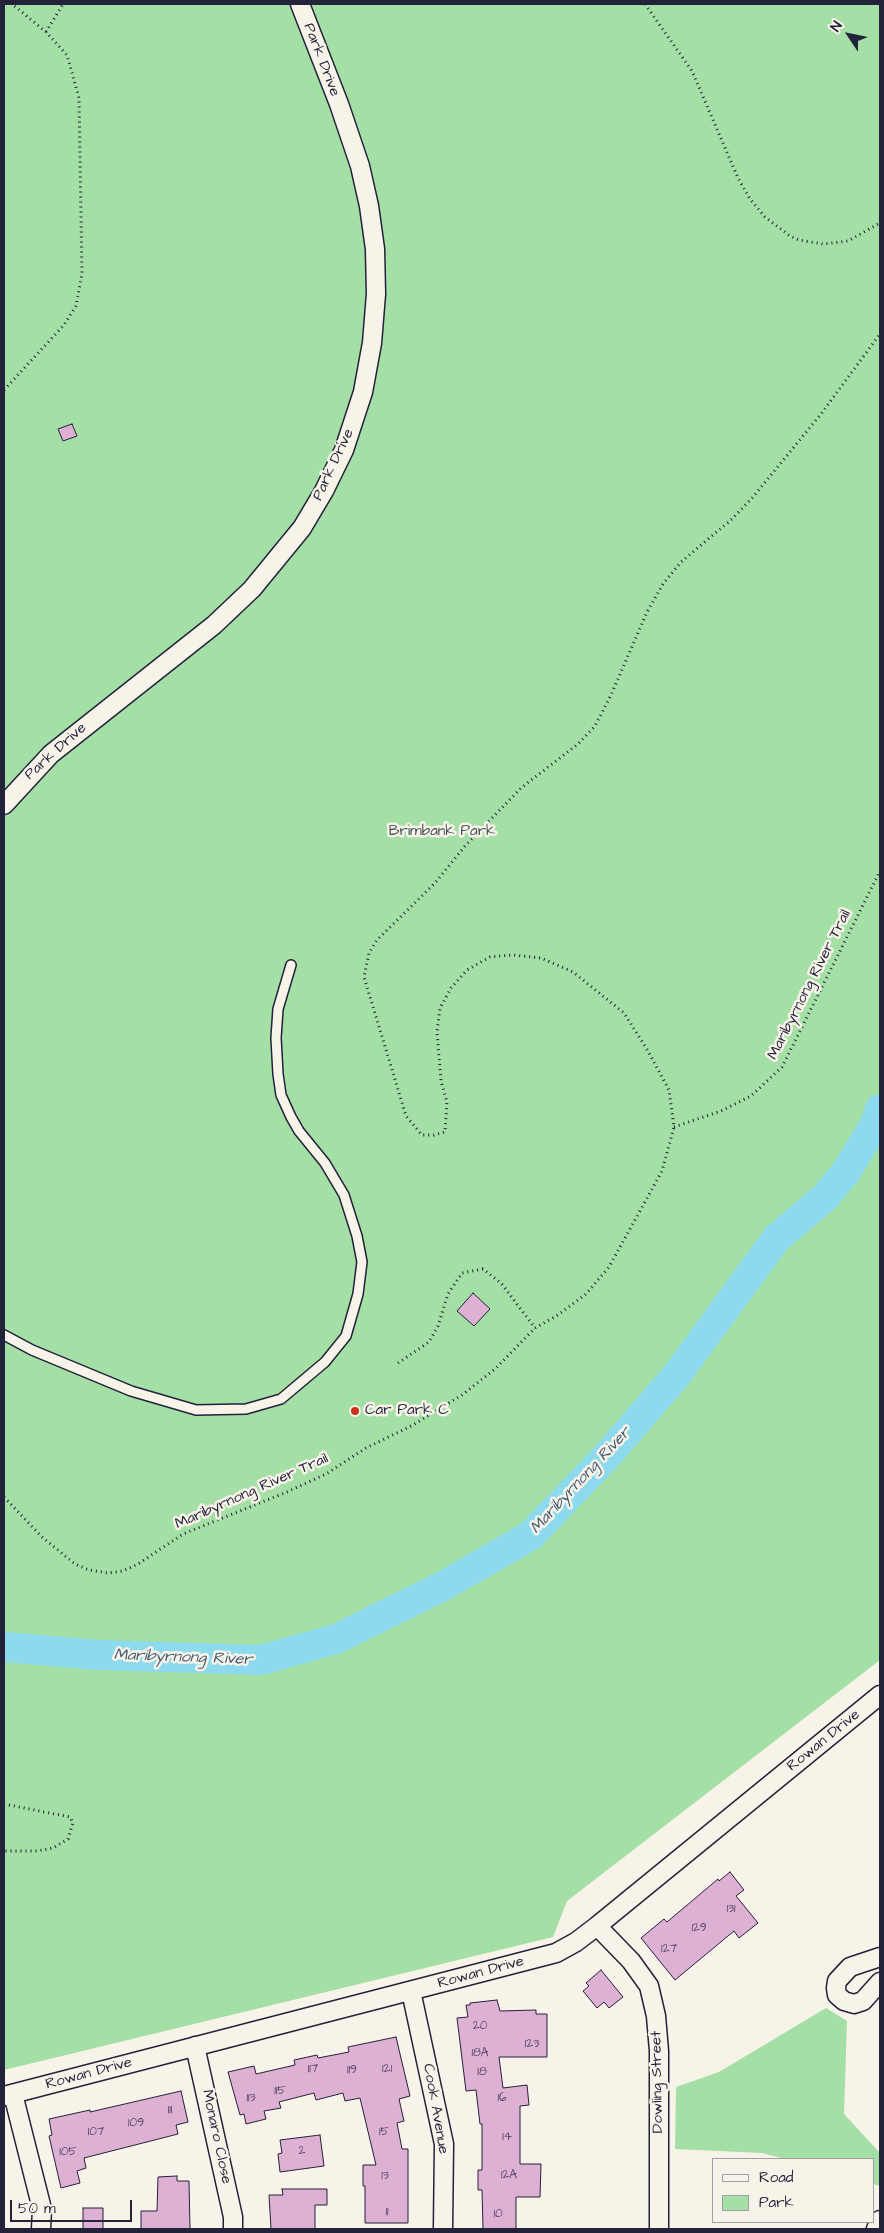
<!DOCTYPE html>
<style>
body{margin:0}
#map{position:relative;width:884px;height:2233px;overflow:hidden;background:#f7f3e8;font-family:"Architects Daughter",sans-serif}
canvas{display:block}
.frame{position:absolute;inset:0;border:5px solid #22223b;pointer-events:none}
.legend{position:absolute;left:712px;top:2158px;width:162px;height:65px;box-sizing:border-box;background:#f7f3e8;border:1px solid #a29fa3;margin:0;padding:6px 9px;list-style:none;font-size:15px;color:#22223b}
.legend li{display:flex;align-items:center;gap:10px;height:25px}
.legend b{width:25px;border:1px solid #a29fa3}
.north{position:absolute;left:824px;top:10px;width:50px;height:50px;-webkit-text-stroke:4px #f7f3e8;paint-order:stroke;rotate:304deg;font-size:14px;font-weight:700;line-height:20px;text-align:center;color:#22223b}
.north::after{content:'';display:block;margin:auto;width:18px;height:22px;background:#22223b;clip-path:polygon(50% 0,100% 100%,50% 72%,0 100%)}
.scale{position:absolute;left:10px;top:2200px;width:122px;height:22px;box-sizing:border-box;border:2px solid #22223b;border-top:0;padding-left:6px;font-size:15px;line-height:18px;white-space:nowrap;color:#22223b;-webkit-text-stroke:4px #f7f3e8;paint-order:stroke}
</style>
<div id="map">
<canvas width="884" height="2233"></canvas>
<div class="frame"></div>
<ul class="legend">
<li><b style="height:6px;background:#f7f3e8"></b>Road</li>
<li><b style="height:14px;background:#a4dfa5"></b>Park</li>
</ul>
<div class="north">N</div>
<div class="scale">50 m</div>
</div>
<script>
const ctx = document.querySelector('canvas').getContext('2d');
ctx.lineJoin = 'round';
function fill(path, color) { ctx.fillStyle = color; ctx.fill(path, 'evenodd'); }
const shape = rows => new Path2D(rows.map(r => 'M' + r).join(''));
function stroke(path, color, width, dash) { ctx.strokeStyle = color; ctx.lineWidth = width; ctx.lineCap = dash ? 'butt' : 'round'; ctx.setLineDash(dash || []); ctx.stroke(path); }
function write(font, color, halo, rows, align = 'center') {
  ctx.font = font + ' "Architects Daughter",sans-serif'; ctx.lineWidth = 5; ctx.setLineDash([]); ctx.textBaseline = 'middle'; ctx.strokeStyle = halo; ctx.fillStyle = color; for (const [text, x, y, turn = 0] of rows) {
    ctx.save(); ctx.translate(x, y); ctx.rotate((+turn || 0) * Math.PI / 180); ctx.textAlign = isNaN(turn) ? turn : align; if (halo) ctx.strokeText(text, 0, 0); ctx.fillText(text, 0, 0); ctx.restore();
  }
}
fill(shape([
 [4,4,880,4,880,1660,567,1901,553,1937,4,2070],
 [826,2008,847,2021,844,2114,880,2153,880,2186,873,2184,873,2159,785,2159,762,2153,675,2149,676,2087,719,2072]
]), '#a4dfa5');
stroke(shape([
 [4,1647,98,1655,261,1660,336,1639,443,1586,530,1536,605,1458,676,1376,776,1239,825,1197,846,1172,875,1124,880,1109]
]), '#8dd9ed', 30);
const building = shape([
 [72,424,77,436,63,441,58,429,72,424],
 [473,1293,490,1309,474,1326,457,1311,473,1293],
 [730,1872,744,1890,736,1896,758,1923,739,1938,734,1931,675,1980,641,1938,664,1919,667,1922,718,1879,719,1881,730,1872],
 [601,1970,623,1997,609,2008,604,2002,597,2008,583,1991,589,1986,586,1983,601,1970],
 [497,2000,500,2011,536,2010,536,2014,547,2014,547,2057,499,2057,503,2088,527,2085,529,2105,520,2106,520,2164,541,2164,540,2197,516,2197,516,2229,483,2229,482,2190,478,2190,478,2170,482,2170,482,2124,480,2124,476,2090,466,2091,457,2018,468,2017,466,2005,470,2005,470,2003,497,2000],
 [396,2037,410,2096,399,2099,404,2121,397,2123,402,2149,408,2149,408,2223,365,2223,365,2186,363,2186,363,2165,376,2165,360,2098,345,2101,343,2093,316,2100,314,2093,279,2102,281,2108,264,2111,266,2119,246,2124,244,2114,240,2115,228,2072,254,2066,256,2074,295,2065,294,2060,317,2055,318,2058,349,2052,348,2047,396,2037],
 [181,2091,188,2122,176,2125,178,2134,84,2158,86,2168,77,2171,80,2183,61,2188,49,2136,52,2135,49,2119,90,2110,90,2112,181,2091],
 [320,2135,324,2166,280,2172,278,2154,282,2153,280,2140,320,2135],
 [177,2176,177,2181,189,2181,190,2229,141,2229,141,2211,157,2211,158,2177,177,2176],
 [282,2189,327,2189,327,2205,315,2205,315,2229,271,2229,269,2195,283,2195,282,2189],
 [83,2208,103,2208,103,2229,83,2229,83,2208]
]);
fill(building, '#deb0d3');
stroke(building, '#22223b', 1);
const service = shape([
 [4,1335,32,1350,131,1391,196,1410,246,1409,281,1399,325,1362,346,1336,358,1294,362,1262,357,1236,344,1195,325,1163,299,1131,291,1117,281,1095,278,1074,276,1038,278,1009,291,965]
]);
const minor = shape([
 [4,805,51,754,214,625,252,589,302,528,324,491,344,450,363,392,372,343,376,294,375,249,369,206,360,166,339,104,300,4],
 [597,1926,631,1961,649,1986,656,2016,659,2051,659,2229],
 [880,1957,850,1967,837,1981,836,1988,837,1995,844,2001,854,2004,863,2001,880,1982],
 [411,1991,444,2144,443,2229],
 [195,2046,233,2217,233,2229],
 [13,2094,42,2209,41,2229],
 [4,2096,556,1953,576,1942,597,1926,880,1695],
 [876,2229,880,2220]
]);
stroke(service, '#22223b', 12);
stroke(minor, '#22223b', 21);
stroke(shape([
 [645,4,692,71,738,178,750,199,765,217,790,236,799,240,823,244,848,241,880,223],
 [46,32,63,4],
 [4,390,64,325,76,306,82,274,79,98,67,55,46,32,12,4],
 [674,1127,721,1111,751,1096,782,1067,880,871],
 [398,1363,429,1342,438,1326,448,1294,462,1273,483,1269,501,1283,535,1328],
 [4,1497,42,1537,75,1564,89,1570,108,1573,123,1571,138,1564,183,1534,287,1492,326,1474,366,1448,413,1425,462,1395,495,1369,535,1328,558,1315,586,1294,609,1267,662,1171,674,1127,669,1090,648,1051,624,1013,573,972,541,958,512,955,490,957,467,970,451,988,440,1008,437,1032,441,1081,447,1102,445,1132,434,1135,422,1135,406,1116,364,977,369,953,377,940,435,883,465,846,521,788,578,744,595,726,611,695,647,612,663,584,681,562,732,519,753,497,821,414,880,334],
 [4,1804,70,1817,73,1823,68,1839,53,1848,37,1851,4,1851]
]), '#22223b', 3, [1, 4]);
stroke(service, '#f7f3e8', 9);
stroke(minor, '#f7f3e8', 18);
for (const [x, y, r, color] of [
 [355,1411,5,"#c8321e"]
]) { const dot = new Path2D(); dot.arc(x, y, r, 0, 2 * Math.PI); ctx.fillStyle = color; ctx.fill(dot); stroke(dot, '#f7f3e8', 2); }
write('12px', '#514661', null, [
 ["131",731,1909],
 ["129",699,1928],
 ["127",669,1949],
 ["20",480,2026],
 ["123",532,2044],
 ["18A",480,2053],
 ["117",313,2069],
 ["121",387,2069],
 ["119",352,2070],
 ["18",482,2072],
 ["115",280,2091],
 ["113",251,2098],
 ["16",502,2098],
 ["111",170,2110],
 ["109",136,2123],
 ["107",96,2132],
 ["15",384,2132],
 ["14",507,2137],
 ["2",302,2151],
 ["105",68,2152],
 ["12A",509,2175],
 ["13",385,2176],
 ["11",387,2212],
 ["10",498,2214]
]);
write('15px', '#22223b', '#f7f3e8', [
 ["Park Drive",321,60,69],
 ["Park Drive",334,465,-65],
 ["Park Drive",56,752,-42],
 ["Maribyrnong River Trail",810,985,-63],
 ["Maribyrnong River Trail",252,1492,-24],
 ["Rowan Drive",824,1741,-39],
 ["Rowan Drive",481,1973,-15],
 ["Rowan Drive",89,2074,-15],
 ["Dowling Street",658,2082,-91],
 ["Cook Avenue",435,2109,80],
 ["Monaro Close",216,2137,78]
]);
write('15px', '#425156', '#f7f3e8', [
 ["Brimbank Park",442,832]
]);
write('15px', '#22223b', '#f7f3e8', [
 ["Car Park C",365,1411]
], 'left');
write('italic 16px', '#425970', '#f7f3e8', [
 ["Maribyrnong River",581,1481,-47],
 ["Maribyrnong River",183,1658,2]
]);
</script>
